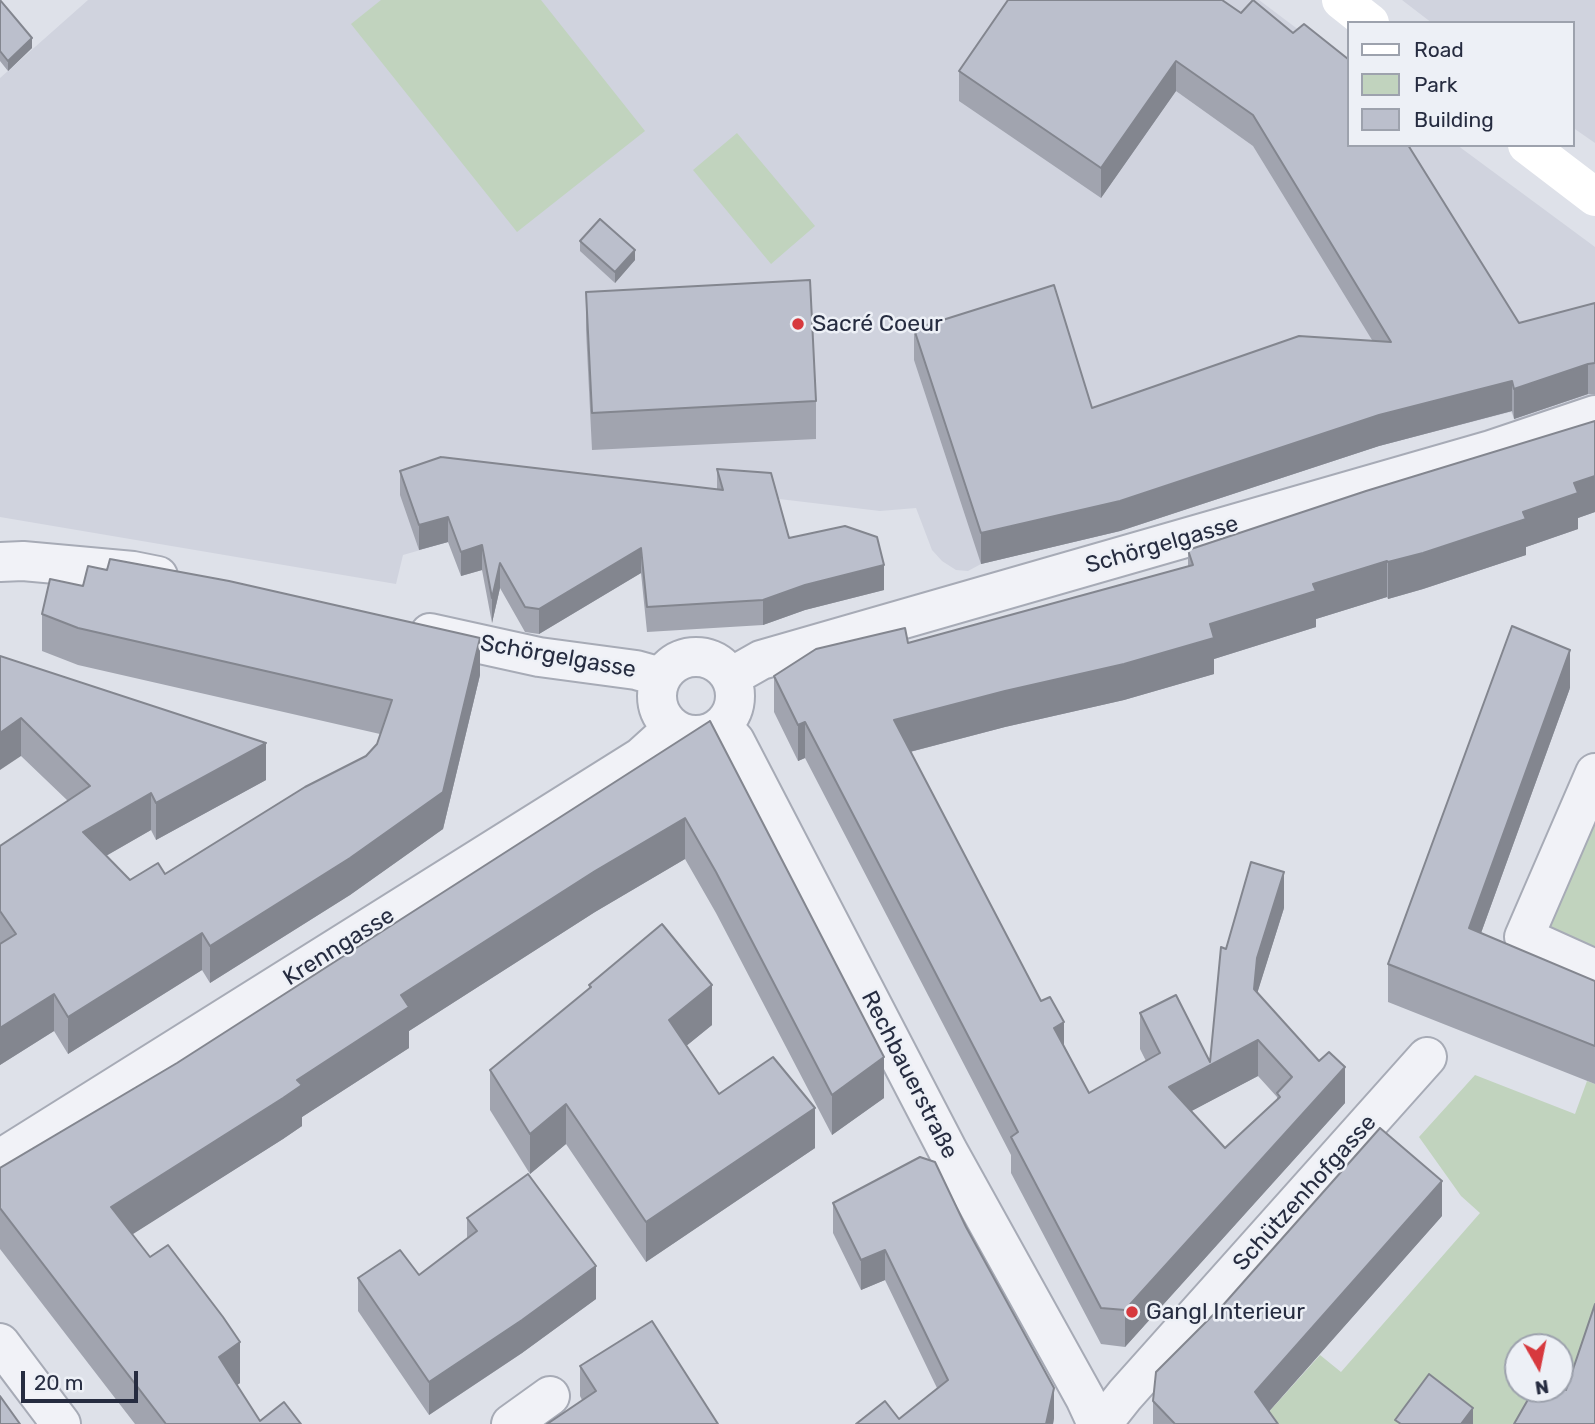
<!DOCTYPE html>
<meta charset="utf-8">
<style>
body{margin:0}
#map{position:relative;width:1595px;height:1424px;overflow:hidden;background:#dee1e9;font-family:Rubik,sans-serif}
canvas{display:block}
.legend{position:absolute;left:1347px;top:21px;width:228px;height:126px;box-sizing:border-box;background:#edf0f6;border:2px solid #9da2ad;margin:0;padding:9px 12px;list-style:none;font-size:21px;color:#262c40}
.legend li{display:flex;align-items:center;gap:14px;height:35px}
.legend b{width:35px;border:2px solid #9da2ad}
.north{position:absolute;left:1504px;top:1333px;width:70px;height:70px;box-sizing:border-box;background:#edf0f6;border:2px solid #9da2ad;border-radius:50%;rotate:171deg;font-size:19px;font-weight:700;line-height:28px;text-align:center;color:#262c40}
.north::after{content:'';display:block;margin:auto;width:24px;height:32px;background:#d7393e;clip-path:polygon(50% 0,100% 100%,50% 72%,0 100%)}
.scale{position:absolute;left:21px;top:1371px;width:117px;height:32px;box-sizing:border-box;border:4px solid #262c40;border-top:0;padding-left:9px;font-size:21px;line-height:24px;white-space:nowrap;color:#262c40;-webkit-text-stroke:5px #edf0f6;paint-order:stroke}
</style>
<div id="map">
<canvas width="1595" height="1424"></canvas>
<ul class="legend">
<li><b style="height:9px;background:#fff"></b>Road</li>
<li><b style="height:19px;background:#c1d3be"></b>Park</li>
<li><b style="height:19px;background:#bbbfcc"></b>Building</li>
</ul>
<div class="north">N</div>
<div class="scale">20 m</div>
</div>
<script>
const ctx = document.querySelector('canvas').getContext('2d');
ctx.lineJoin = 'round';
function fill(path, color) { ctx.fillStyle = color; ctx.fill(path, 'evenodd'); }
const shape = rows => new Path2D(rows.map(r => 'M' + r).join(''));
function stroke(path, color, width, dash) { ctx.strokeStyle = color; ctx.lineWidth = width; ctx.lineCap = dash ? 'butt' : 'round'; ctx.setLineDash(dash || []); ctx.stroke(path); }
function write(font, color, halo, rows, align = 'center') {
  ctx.font = font + ' Rubik,sans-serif'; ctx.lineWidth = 5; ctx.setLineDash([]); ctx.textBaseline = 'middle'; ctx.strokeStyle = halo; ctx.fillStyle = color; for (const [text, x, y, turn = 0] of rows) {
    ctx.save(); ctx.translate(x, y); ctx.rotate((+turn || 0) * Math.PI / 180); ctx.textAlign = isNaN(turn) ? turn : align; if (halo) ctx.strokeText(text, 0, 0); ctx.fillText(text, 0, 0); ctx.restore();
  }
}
fill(shape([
 [88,0,1259,0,1348,67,1348,145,1457,145,1595,247,1595,401,1515,421,1511,412,1379,446,1121,531,981,564,968,571,956,570,942,561,932,550,916,508,880,511,771,498,473,535,403,555,396,584,0,517,0,78],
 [1402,0,1595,0,1595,143,1572,127,1572,23,1432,23]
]), '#d0d3de');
fill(shape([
 [381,0,541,0,645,131,517,232,351,24],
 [737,133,815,226,771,264,693,170],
 [1595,813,1595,951,1548,933],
 [1475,1075,1575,1114,1587,1081,1595,1084,1595,1339,1573,1406,1535,1424,1258,1424,1320,1355,1341,1372,1480,1213,1461,1196,1419,1137],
 [1518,1347,1560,1347,1560,1389,1518,1389]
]), '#c1d3be');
const street = shape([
 [0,562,23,561,133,571,158,576],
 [430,633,539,657,636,670,661,677],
 '657 696a39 39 0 1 1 78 0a39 39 0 1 1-78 0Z',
 [731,677,761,660,1491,450,1595,415],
 [722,726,735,741,948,1151,1085,1398,1097,1424],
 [1595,773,1524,937,1595,969],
 [0,1159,641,757,673,728],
 [0,1343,61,1424],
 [511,1424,550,1396],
 [1102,1424,1125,1395,1427,1057]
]);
stroke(street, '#a7abb6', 42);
stroke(street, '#f1f2f7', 38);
stroke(shape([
 [1341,0,1370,23],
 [1527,145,1595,197]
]), '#fff', 38);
fill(shape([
 [0,0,32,48,8,71,0,61],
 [1222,0,1519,323,1595,303,1595,394,1588,394,1514,419,1512,411,1379,446,1120,531,981,564,914,360,914,329,1092,408,1372,340,1253,146,1176,91,1101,198,959,101,959,71],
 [580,241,635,260,615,283,580,251],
 [586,292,816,401,816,439,592,450,586,330],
 [1595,421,1595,512,1578,518,1578,529,1526,547,1526,555,1423,589,1388,599,1387,597,1316,619,1316,627,1214,659,1214,674,1124,700,1005,727,910,752,1089,1093,1146,1061,1140,1049,1140,1013,1210,1062,1226,949,1284,908,1257,993,1345,1103,1125,1347,1101,1344,1011,1173,1011,1155,805,758,798,761,774,712,774,676,908,643,1188,567,1188,550],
 [1258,1076,1277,1097,1277,1100,1225,1148,1191,1111],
 [717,469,789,538,884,590,805,610,763,625,647,632,641,573,539,634,525,632,500,588,492,623,482,570,461,576,448,542,419,550,400,495,400,471,717,490],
 [42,614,480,675,443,829,350,895,210,983,202,970,68,1054,54,1031,0,1065,0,846,68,801,21,756,0,656,266,780,156,840,151,830,106,856,130,880,165,874,366,756,377,744,380,734,78,665,42,651],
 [1570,688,1481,933,1595,981,1595,1084,1388,1002,1388,964],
 [710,721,884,1098,832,1135,716,913,685,859,595,912,409,1031,409,1048,302,1117,302,1126,283,1139,132,1234,240,1383,237,1385,260,1421,301,1424,135,1424,0,1249,0,1168,177,1063],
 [589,985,712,1025,686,1046,719,1094,815,1148,646,1262,566,1144,530,1174,490,1110,490,1070,589,989],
 [920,1157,1054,1418,1053,1424,856,1424,899,1419,937,1388,885,1280,861,1290,833,1233,833,1203],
 [1442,1216,1269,1411,1278,1424,1153,1424,1153,1401],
 [467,1218,596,1299,522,1353,429,1415,358,1311,358,1278,419,1275,467,1238],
 [580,1366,718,1424,582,1400,580,1396]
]), '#a1a4af');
fill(shape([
 [32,38,32,48,8,71,8,61],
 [1176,61,1176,91,1101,198,1101,168],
 [635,250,635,260,615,283,615,272],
 [1588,364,1588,394,1514,419,1514,389],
 [1512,381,1512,411,1379,446,1120,531,981,564,981,533,1379,415],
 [1595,476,1595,512,1578,518,1578,529,1526,547,1526,555,1423,589,1388,599,1388,562,1523,512,1574,483],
 [448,517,448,542,419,550,419,525],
 [482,545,482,570,461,576,461,552],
 [641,548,641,573,539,634,539,609],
 [1387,561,1387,597,1316,619,1316,627,1214,659,1214,674,1124,700,1005,727,894,756,894,720,1210,624,1313,584],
 [500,563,500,588,492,623,492,598],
 [884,565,884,590,805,610,763,625,763,600,805,585],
 [480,638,480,675,443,829,350,895,210,983,210,946],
 [1570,650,1570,688,1469,966,1469,928],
 [21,718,21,756,0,770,0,733],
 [805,722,805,758,798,761,798,725],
 [266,743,266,780,156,840,156,803],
 [151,793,151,830,83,869,83,832],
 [685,818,685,859,595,912,409,1031,409,1048,302,1117,302,1126,283,1139,111,1248,111,1207,297,1080,401,995,595,871],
 [1284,872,1284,908,1257,994,1254,989,1257,958],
 [202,933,202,970,68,1054,68,1017],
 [712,985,712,1025,669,1060,669,1020],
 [54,994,54,1031,0,1065,0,1028],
 [1064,1022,1064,1058,1054,1028],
 [1258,1040,1258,1076,1169,1123,1169,1087],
 [884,1057,884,1098,832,1135,832,1095],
 [1345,1067,1345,1103,1125,1347,1125,1310],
 [566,1104,566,1144,530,1174,530,1134],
 [815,1108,815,1148,646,1262,646,1222],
 [1442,1181,1442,1216,1258,1424,1255,1392],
 [885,1250,885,1280,861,1290,861,1260],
 [596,1266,596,1299,522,1353,429,1415,429,1382],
 [240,1342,240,1383,219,1398,219,1357],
 [1054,1388,1054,1418,1053,1424,1046,1424],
 [1473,1408,1473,1424,1461,1424]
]), '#83868f');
const building = shape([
 [0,0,32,38,8,61,0,51,0,0],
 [1008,0,1222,0,1241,13,1253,0,1293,33,1304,24,1348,59,1348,145,1408,145,1519,323,1595,303,1595,363,1588,364,1514,389,1512,381,1379,415,1120,501,981,533,914,329,1054,285,1092,408,1299,336,1391,342,1253,115,1176,61,1101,168,959,71,1008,0],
 [600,219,635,250,615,272,580,241,600,219],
 [810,280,816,401,592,413,586,292,810,280],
 [1595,421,1595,476,1574,483,1578,493,1523,512,1526,519,1423,553,1388,562,1387,561,1313,584,1316,591,1210,624,1214,638,1124,664,1005,691,894,720,1041,1001,1050,997,1064,1022,1054,1028,1089,1093,1160,1053,1140,1013,1176,995,1210,1062,1221,947,1226,949,1251,862,1284,872,1257,958,1254,989,1319,1061,1329,1052,1345,1067,1125,1310,1101,1308,1011,1137,1018,1132,805,722,798,725,774,676,816,649,905,628,908,643,1193,565,1188,550,1366,491,1595,421],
 [1258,1040,1292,1077,1277,1093,1280,1097,1225,1148,1169,1087,1258,1040],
 [441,457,723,490,717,469,771,473,789,538,845,526,877,537,884,565,805,585,763,600,647,607,641,548,539,609,525,607,500,563,492,598,482,545,461,552,448,517,419,525,400,471,441,457],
 [110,559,229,581,480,638,443,792,350,858,210,946,202,933,68,1017,54,994,0,1028,0,944,16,934,0,911,0,846,90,786,21,718,0,733,0,656,266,743,156,803,151,793,83,832,130,880,158,863,165,874,305,787,366,756,377,744,392,700,78,628,42,614,50,579,83,586,88,566,107,570,110,559],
 [1512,626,1570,650,1469,928,1595,981,1595,1046,1388,964,1512,626],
 [710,721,884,1057,832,1095,716,872,685,818,595,871,401,995,409,1007,297,1080,302,1085,283,1098,111,1207,150,1257,168,1245,223,1317,240,1342,219,1357,260,1421,284,1402,301,1424,166,1424,0,1208,0,1168,177,1063,710,721],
 [662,924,712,985,669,1020,719,1094,773,1057,815,1108,646,1222,566,1104,530,1134,490,1070,591,987,589,985,662,924],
 [1380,1128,1442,1181,1255,1392,1278,1424,1175,1424,1153,1401,1156,1372,1224,1304,1380,1128],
 [920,1157,935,1162,966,1227,1054,1388,1046,1424,856,1424,885,1401,899,1419,948,1380,885,1250,861,1260,833,1203,920,1157],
 [528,1174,596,1266,522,1320,429,1382,358,1278,400,1250,419,1275,477,1231,467,1218,528,1174],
 [1595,1304,1595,1424,1514,1424,1534,1389,1560,1389,1560,1387,1566,1390,1595,1304],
 [652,1321,718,1424,547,1424,596,1391,580,1366,652,1321],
 [1429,1374,1473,1408,1461,1424,1401,1424,1395,1420,1429,1374],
 [0,1396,20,1424,0,1424,0,1396]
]);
fill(building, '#bbbfcc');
stroke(building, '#83868f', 2);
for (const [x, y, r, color] of [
 [798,324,7,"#d7393e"],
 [1132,1312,7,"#d7393e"]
]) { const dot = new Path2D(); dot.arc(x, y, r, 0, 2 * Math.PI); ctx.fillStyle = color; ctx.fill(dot); stroke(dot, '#edf0f6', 2.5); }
write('23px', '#262c40', '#edf0f6', [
 ["Sacré Coeur",812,324],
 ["Gangl Interieur",1146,1312]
], 'left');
write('23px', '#262c40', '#edf0f6', [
 ["Schörgelgasse",1162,545,-16],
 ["Schörgelgasse",558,657,10],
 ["Krenngasse",339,947,-32],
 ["Rechbauerstraße",909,1075,63],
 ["Schützenhofgasse",1305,1193,-48]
]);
</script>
